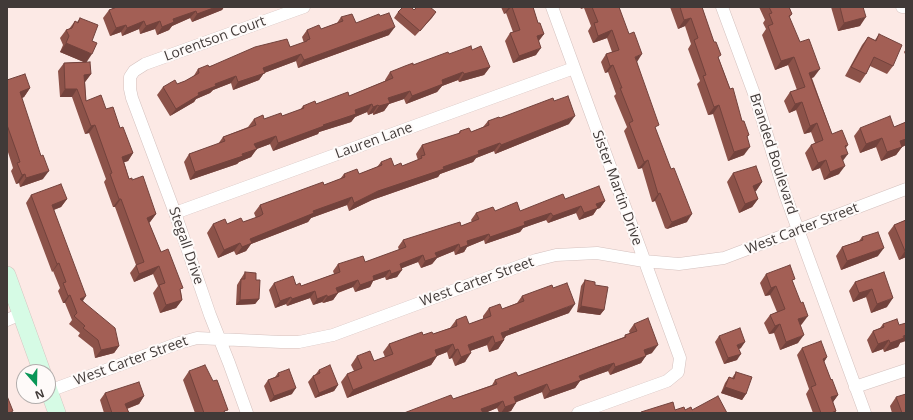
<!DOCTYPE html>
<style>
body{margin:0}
#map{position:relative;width:913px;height:420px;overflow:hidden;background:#fce9e5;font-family:"Open Sans",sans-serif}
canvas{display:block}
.frame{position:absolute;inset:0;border:8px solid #413a38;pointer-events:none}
.north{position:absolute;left:16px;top:364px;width:40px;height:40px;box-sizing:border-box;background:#fefaf9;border:1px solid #b2adac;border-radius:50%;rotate:160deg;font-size:11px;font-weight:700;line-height:16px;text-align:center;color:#413a38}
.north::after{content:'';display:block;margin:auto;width:14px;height:18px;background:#099657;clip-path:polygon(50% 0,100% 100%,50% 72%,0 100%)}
</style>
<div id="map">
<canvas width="913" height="420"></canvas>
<div class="frame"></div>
<div class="north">N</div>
</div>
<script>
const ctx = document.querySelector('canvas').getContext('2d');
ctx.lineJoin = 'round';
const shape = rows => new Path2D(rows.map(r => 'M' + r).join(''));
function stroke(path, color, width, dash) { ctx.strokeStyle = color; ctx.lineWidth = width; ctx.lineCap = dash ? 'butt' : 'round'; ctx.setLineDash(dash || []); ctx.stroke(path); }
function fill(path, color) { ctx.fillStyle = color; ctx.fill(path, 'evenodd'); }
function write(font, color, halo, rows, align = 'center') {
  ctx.font = font + ' "Open Sans",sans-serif'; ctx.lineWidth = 4; ctx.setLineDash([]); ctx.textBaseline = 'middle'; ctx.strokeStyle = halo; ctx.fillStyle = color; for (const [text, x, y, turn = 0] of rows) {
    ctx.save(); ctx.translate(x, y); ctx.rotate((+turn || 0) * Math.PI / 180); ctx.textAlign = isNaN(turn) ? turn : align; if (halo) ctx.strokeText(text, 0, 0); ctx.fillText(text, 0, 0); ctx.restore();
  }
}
const street = shape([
 [552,7,680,358,678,372,667,381,578,413],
 [722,7,756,99,785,194,865,413],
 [902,7,906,7],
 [175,213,574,68],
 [7,320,21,314],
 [855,387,906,370],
 [49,391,179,343,197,338,281,342,299,342,333,335,536,260,556,255,597,253,644,261,679,264,724,258,906,189],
 [247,413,229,363,210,315,175,213,132,98,130,89,130,77,134,71,145,64,304,7]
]);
const secondary = shape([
 [7,275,42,372],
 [48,388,57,413]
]);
stroke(street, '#d4c1be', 13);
stroke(secondary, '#d4c1be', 18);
stroke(street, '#fff', 12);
stroke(secondary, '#d6fbe5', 17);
fill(shape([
 [117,7,224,7,222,10,192,22,190,18,172,26,169,30,157,35,155,29,140,34,139,29,122,36,121,32,110,36,103,18,109,10],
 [501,7,533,7,538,23,544,34,539,41,536,55,513,63,505,41,510,33,513,32,506,13,504,14],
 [580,7,619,7,637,62,656,130,687,222,667,229,665,228,655,201,652,202,642,168,638,169,624,131,627,127,614,96,616,94,608,72,605,73,601,62,606,54,612,52,607,38,593,43,588,31,591,26,584,8,581,9],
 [670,7,702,7,719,59,742,121,749,135,747,137,744,155,728,161,713,114,708,115,697,84,700,81,688,49,691,44,685,26,678,29],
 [759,7,789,7,792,14,789,18,814,77,812,78,832,134,848,145,846,148,839,174,824,180,820,168,812,171,805,153,811,145,815,143,811,132,804,134,796,110,789,113,784,101,790,92,797,90,788,65,775,70,762,35,766,29,763,23,765,20],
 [831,7,863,7,860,26,838,31],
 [414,10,436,12,432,18,415,36,394,18,398,12],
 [341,17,389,35,298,68,296,61,264,73,259,80,233,90,231,83,213,90,210,93,196,99,194,102,170,116,157,95,163,87,177,84,185,81,193,77,198,69,290,47,304,43,302,37,307,30,321,29,337,23],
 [80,18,92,41,86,62,91,74,85,82,86,101,106,109,120,128,133,153,128,161,124,162,129,179,132,180,156,214,150,222,149,223,161,252,181,292,182,300,176,308,160,313,153,293,158,286,153,274,134,282,130,273,136,265,115,207,113,207,104,182,106,179,89,133,85,134,72,97,60,97,58,71,64,63,84,62,60,52,63,45,60,38,66,30,69,29,75,21,77,22],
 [879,34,893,66,887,74,870,66,866,74,860,83,845,76,862,45,868,37,875,40],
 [906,49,906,56,904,52],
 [472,50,490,67,484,75,459,82,458,80,442,86,437,92,406,104,404,99,389,104,384,111,373,115,373,113,368,115,367,112,355,117,351,122,319,132,318,134,273,151,270,144,256,149,251,157,239,162,237,164,190,180,184,162,189,154,218,144,223,137,248,127,254,119,264,119,282,116,300,110,303,106,316,104,349,96,385,81,385,80,390,72,449,54],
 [7,80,30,88,24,97,22,98,43,179,20,187,19,183,16,184,11,171,13,168,7,149],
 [554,101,569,124,495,154,494,151,476,158,473,162,440,174,438,177,372,200,349,211,347,205,311,218,308,222,251,244,246,251,236,255,234,251,218,258,207,233,213,224,227,224,243,222,256,218,254,213,260,205,324,185,340,179,344,174,359,174,377,167,381,162,394,166,402,166,418,160,416,154,422,145,458,134,460,131,471,132,483,127,488,121,500,118],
 [906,122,906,145,902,147,896,155,881,161,876,147,860,153,854,136,860,128,894,127],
 [733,173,762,182,756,191,755,191,758,199,752,207,739,213,727,182],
 [31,195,67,199,61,207,54,210,83,301,119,346,114,353,95,358,93,348,78,336,80,333,69,324,72,320,65,303,63,303,58,291,60,288,53,271,52,272,26,203],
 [565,199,605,201,600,208,597,209,593,215,579,220,576,213,548,223,546,220,537,223,523,228,520,232,485,244,484,240,467,247,464,252,455,255,454,251,437,258,432,264,421,268,418,262,401,268,397,277,386,280,385,277,373,281,370,287,355,292,353,287,338,293,333,300,323,303,322,302,313,305,310,298,287,306,286,304,275,308,269,290,274,283,296,285,301,286,334,274,333,271,338,264,365,262,399,250,398,247,403,240,461,226,472,222,471,220,476,213,495,211,520,211],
 [906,220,906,257,899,260,888,233,894,225],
 [862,237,878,256,841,270,836,256,842,247,859,241],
 [245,272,256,280,259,299,255,304,236,305,237,285],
 [884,272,887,307,871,313,866,297,853,302,849,291,855,282],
 [766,274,793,282,802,324,801,325,798,343,780,350,774,333,769,334,764,323,770,315,777,312,770,295,765,296,760,283],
 [585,280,595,285,604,310,600,315,577,312,581,286],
 [553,288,569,313,506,336,503,339,504,340,498,349,489,352,487,345,470,351,465,362,455,366,452,358,449,359,447,352,437,356,431,365,347,398,341,382,347,374,354,371,351,365,357,356,374,361,385,357,383,352,389,344,423,335,433,334,450,328,456,320,469,324,483,319,483,316,489,308,502,309,517,303,522,296],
 [634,324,652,353,646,355,641,363,610,375,608,371,580,381,575,388,544,399,542,392,516,402,511,411,504,413,499,413,497,408,485,413,404,413,453,399,492,385,495,380,518,376,624,337,625,335,630,334,629,331],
 [883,324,900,343,898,347,884,352,883,349,872,353,867,340,873,331,880,328],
 [719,336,741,348,739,349,737,360,724,364,715,342],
 [802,348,827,357,824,362,831,380,838,395,833,402,836,411,835,413,813,413,806,394,809,389,797,355],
 [319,370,338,385,334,391,315,398,308,382,313,376,315,375],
 [189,371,226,413,195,413,183,380],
 [736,372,746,394,742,400,721,393,725,383,729,377,732,378],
 [278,373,292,394,270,402,264,386,268,380,275,377],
 [105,393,144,396,139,404,127,409,129,413,104,413,100,400],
 [896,397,906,413,892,413,890,406]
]), '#8c5249');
fill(shape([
 [216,7,224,7,222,10,192,22,197,14],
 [509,7,511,7,506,13,504,14],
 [196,11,190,18,172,26,169,30,157,35,162,27,173,19],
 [866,17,860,26,838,31,844,23],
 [691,18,685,26,678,29,684,20],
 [144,21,139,29,122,36,127,28],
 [160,21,155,29,140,34,146,26],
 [126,25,121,32,110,36,116,28],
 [395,27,389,35,298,68,304,60],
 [612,30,607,38,593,43,598,36],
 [544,34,538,41,537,36],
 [66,43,92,54,86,63,60,52],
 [541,48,536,55,513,63,519,56],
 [301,54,296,61,264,73,259,80,233,90,238,82,263,68],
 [642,54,637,62,635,57],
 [794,57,788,65,775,70,781,61],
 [613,65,608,72,605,73,610,66],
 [490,67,484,75,459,82,464,74],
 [820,69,814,77,803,81,809,73],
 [463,72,458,80,442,86,437,92,406,104,412,96,442,80],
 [91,74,85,82,79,83,84,75],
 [236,76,231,83,213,90,210,93,196,99,194,102,170,116,176,109,198,93,215,84],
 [30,88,24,97,14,101,20,92],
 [65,89,77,89,72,97,60,97],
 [410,91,404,99,389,104,384,111,373,115,379,106,388,98],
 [802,102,796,110,789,113,795,104],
 [372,104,367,112,355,117,351,122,319,132,318,134,273,151,278,143,323,125,355,110],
 [378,105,373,113,368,115,373,107],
 [719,105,713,114,708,115,714,107],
 [575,116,569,124,495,154,501,145],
 [817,123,811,132,804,134,810,126],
 [95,125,89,133,85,134,91,126],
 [276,136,270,144,249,152,254,144],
 [882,138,876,147,860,153,866,144],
 [906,139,906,145,902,147,896,155,881,161,887,152,900,141],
 [500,143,494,151,476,158,473,162,440,174,438,177,372,200,349,211,354,203,378,191,443,167,478,151],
 [750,147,744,155,728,161,734,152],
 [257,149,251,157,239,162,237,164,190,180,195,172],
 [133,153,128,161,116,165,122,157],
 [848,154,842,162,841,156],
 [648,160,642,168,638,169,644,162],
 [826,160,820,168,812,171,818,163],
 [845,166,839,174,824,180,830,172],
 [49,171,43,179,20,187,26,178],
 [25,174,19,183,16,184,22,175],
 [762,182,756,191,747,195,753,186],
 [660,193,655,201,652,202,658,194],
 [352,197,347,205,311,218,308,222,251,244,246,251,236,255,242,247,250,239,313,211],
 [67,199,61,207,47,212,52,205],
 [119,199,121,199,115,207,113,207],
 [758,199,752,207,739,213,745,204],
 [605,201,600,208,597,209,593,215,579,220,584,213,596,204],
 [581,206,576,213,548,223,553,216],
 [551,213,546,220,523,228,520,232,485,244,490,237,524,222],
 [156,214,150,222,142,226,147,218],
 [692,214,687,222,667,229,672,222],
 [489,234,484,240,467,247,464,252,455,255,460,248,467,241],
 [240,243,234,251,218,258,224,250],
 [459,244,454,251,437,258,432,264,421,268,425,261,435,253],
 [884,248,878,256,841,270,847,261],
 [906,250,906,257,899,260,905,251],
 [423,255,418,262,395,271,400,264],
 [59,263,53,271,52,272,57,264],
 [159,266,153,274,134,282,139,274],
 [390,270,385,277,373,281,370,287,355,292,360,285,373,276],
 [402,270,397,277,386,280,391,274],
 [358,280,353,287,331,295,336,288],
 [776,286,770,295,765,296,771,288],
 [872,289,866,297,853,302,859,293],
 [315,291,310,298,287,306,292,299],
 [338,293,333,300,323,303,327,297],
 [70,295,65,303,63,303,68,296],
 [327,295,322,302,313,305,317,299],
 [86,296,81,304,80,299],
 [291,297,286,304,275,308,280,301],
 [893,298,887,307,871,313,877,304],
 [259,299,255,304,236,305,240,300],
 [182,300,176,308,160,313,166,305],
 [575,304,569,313,506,336,504,339,501,333,509,329],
 [581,306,604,310,600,315,577,312],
 [808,316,802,324,792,328,798,319],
 [780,324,774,333,769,334,775,326],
 [804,335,798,343,780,350,786,342],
 [906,335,906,341,900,343,898,347,884,352,890,343],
 [493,336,487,345,470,351,468,345],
 [504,340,498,349,489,352,495,343],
 [889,340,883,349,872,353,878,344],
 [745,342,741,348,733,351,737,345],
 [453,344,447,352,429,359,435,350],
 [658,345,652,353,639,358,644,350],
 [119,346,114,353,95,358,101,350],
 [458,349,452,358,449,359,455,350],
 [471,353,465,362,455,366,461,357],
 [741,354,737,360,724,364,728,358],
 [437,356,431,365,347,398,353,390],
 [646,356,641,363,610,375,615,367],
 [827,357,822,365,823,359],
 [614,363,608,371,580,381,575,388,544,399,550,391,579,376],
 [547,384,542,392,509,405,514,397],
 [338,385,334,391,315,398,319,393],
 [725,387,746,394,742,400,721,393],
 [296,388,292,394,270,402,274,396],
 [838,395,833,402,826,405,831,397],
 [144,396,139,404,120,411,125,404],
 [503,401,497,408,485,413,478,413,481,409],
 [516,403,511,411,504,413,501,413,505,407]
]), '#72423c');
const building = shape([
 [117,7,216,7,197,14,196,11,173,19,174,22,162,27,160,21,146,26,144,21,127,28,126,25,116,28,109,10,117,7],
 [403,7,411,7,414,10,417,7,430,7,436,12,420,31,398,12,403,7],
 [512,7,533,7,538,23,540,23,544,34,537,36,541,48,519,56,510,33,520,30,512,7],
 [592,7,619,7,629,34,634,32,642,54,635,57,659,125,655,127,671,169,674,168,692,214,672,222,671,221,660,193,658,194,648,160,644,162,629,123,633,121,620,88,622,88,613,65,610,66,606,54,619,50,612,30,598,36,594,23,598,22,592,7],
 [680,7,702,7,714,42,716,42,721,55,718,57,730,89,733,88,742,121,744,121,749,135,747,136,750,147,734,152,719,105,714,107,703,76,706,75,694,40,698,38,691,18,684,20,680,7],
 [769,7,789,7,792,14,789,16,800,42,809,39,820,69,809,73,832,134,842,130,848,145,845,146,848,154,841,156,845,166,830,172,826,160,818,163,811,145,823,140,817,123,810,126,802,102,795,104,790,92,805,87,794,57,781,61,768,26,773,24,769,14,772,13,769,7],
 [840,7,863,7,866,17,844,23,840,7],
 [389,13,395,27,304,60,301,54,263,68,265,73,238,82,236,76,215,84,216,86,198,93,199,95,176,109,163,87,175,80,177,84,185,81,199,73,198,69,208,65,209,67,255,47,287,39,290,47,307,41,307,40,310,39,307,30,319,25,321,29,343,21,341,17,352,14,356,23,379,14,380,16,389,13],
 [80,18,98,25,92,41,97,43,92,54,66,43,69,36,66,30,72,28,75,21,78,23,80,18],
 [879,34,902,45,893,66,874,57,866,74,851,67,868,37,876,41,879,34],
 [471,46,472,50,481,46,490,67,464,74,463,72,442,80,443,84,412,96,410,91,388,98,390,103,379,106,378,105,373,107,372,104,355,110,356,114,323,125,324,126,278,143,276,136,254,144,257,149,242,154,243,156,195,172,189,154,225,141,223,137,256,125,254,119,263,115,264,119,281,113,282,116,304,108,303,106,315,101,316,104,348,92,349,96,393,78,390,72,405,66,413,63,413,65,448,52,449,54,471,46],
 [90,62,91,74,84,75,86,101,101,95,106,109,113,107,120,128,123,127,133,153,122,157,129,179,132,178,132,180,143,176,156,214,147,218,161,252,168,249,183,288,180,289,182,300,166,305,159,285,165,283,159,266,139,274,136,265,144,262,121,199,119,199,110,174,112,173,95,125,91,126,77,89,65,89,64,63,90,62],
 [25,74,30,88,20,92,41,156,43,155,49,171,26,178,25,174,22,175,17,163,20,162,17,153,7,125,7,80,25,74],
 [568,96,575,116,501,145,500,143,478,151,479,154,443,167,444,169,378,191,354,203,352,197,313,211,314,213,250,239,252,243,242,247,240,243,224,250,213,224,225,219,227,224,241,218,243,222,260,216,263,214,260,205,323,182,324,185,345,177,344,174,357,169,359,174,382,165,381,162,391,158,394,166,401,163,402,166,422,158,421,156,425,155,422,145,460,133,460,131,469,128,471,132,489,125,488,121,499,117,500,118,553,98,554,101,568,96],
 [890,116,894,127,906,122,906,139,900,141,902,147,887,152,882,138,866,144,860,128,890,116],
 [756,166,762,182,753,186,758,199,745,204,733,173,756,166],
 [61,184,67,199,52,205,86,296,80,299,115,328,119,346,101,350,98,340,83,328,85,326,74,316,77,313,70,295,68,296,63,283,66,282,59,263,57,264,31,195,61,184],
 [599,186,605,201,596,204,598,208,584,213,581,206,553,216,551,213,524,222,525,225,490,237,489,234,467,241,468,245,460,248,459,244,435,253,437,257,425,261,423,255,400,264,402,270,391,274,390,270,373,276,374,280,360,285,358,280,336,288,338,293,327,297,327,295,317,299,315,291,292,299,291,297,280,301,274,283,293,276,296,285,300,283,301,286,340,272,338,264,363,256,365,262,406,247,403,240,460,222,461,226,479,219,476,213,493,207,495,211,517,202,520,211,563,194,565,199,599,186],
 [906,220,906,250,905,251,894,225,906,220],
 [878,232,884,248,847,261,842,247,863,240,862,237,878,232],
 [790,265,795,279,792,280,801,303,803,302,808,316,798,319,804,335,786,342,780,324,775,326,770,315,785,309,776,286,771,288,766,274,790,265],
 [245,272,256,273,256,280,260,280,259,299,240,300,241,279,245,279,245,272],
 [884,272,893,298,877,304,872,289,859,293,855,282,884,272],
 [585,280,595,282,595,285,608,287,604,310,581,306,585,280],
 [567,283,575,304,509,329,510,330,501,333,504,340,495,343,493,336,476,342,468,345,471,353,461,357,458,349,455,350,453,344,435,350,437,356,353,390,347,374,362,368,357,356,370,351,374,361,393,354,389,344,422,332,423,335,432,332,433,334,457,326,456,320,466,316,469,324,491,316,489,308,500,304,502,309,524,301,522,296,552,285,553,288,567,283],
 [648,318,658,345,644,350,646,356,615,367,614,363,599,368,579,376,581,380,550,391,547,384,514,397,516,403,505,407,503,401,481,409,483,413,404,413,451,395,453,399,497,384,495,380,516,372,518,376,626,337,625,335,637,331,634,324,648,318],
 [897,319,899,325,906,323,906,335,903,336,904,338,890,343,889,340,878,344,873,331,884,327,883,324,897,319],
 [740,328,745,342,737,345,741,354,728,358,719,336,740,328],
 [821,341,827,357,823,359,831,380,832,379,838,395,831,397,836,411,831,413,821,413,811,387,816,385,802,348,821,341],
 [205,365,213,381,217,380,228,410,224,411,225,413,204,413,189,371,205,365],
 [330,365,338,385,319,393,313,376,320,373,319,370,330,365],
 [289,369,296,388,274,396,268,380,279,376,278,373,289,369],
 [736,372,752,377,746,394,725,387,729,377,734,379,736,372],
 [139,382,144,396,125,404,129,413,112,413,105,393,139,382],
 [906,394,906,413,902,413,896,397,906,394],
 [7,396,13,411,9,413,7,413,7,396],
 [718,396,727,413,642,413,641,412,673,402,675,410,684,407,685,410,691,407,692,410,718,396]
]);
fill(building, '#a35f55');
stroke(building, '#72423c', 1);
write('14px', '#413a38', '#fefaf9', [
 ["Lorentson Court",215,39,-20],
 ["Lauren Lane",374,141,-20],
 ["Branded Boulevard",773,154,72],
 ["Sister Martin Drive",617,188,70],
 ["West Carter Street",802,229,-21],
 ["Stegall Drive",186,246,71],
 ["West Carter Street",477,282,-20],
 ["West Carter Street",131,361,-20]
]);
</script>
